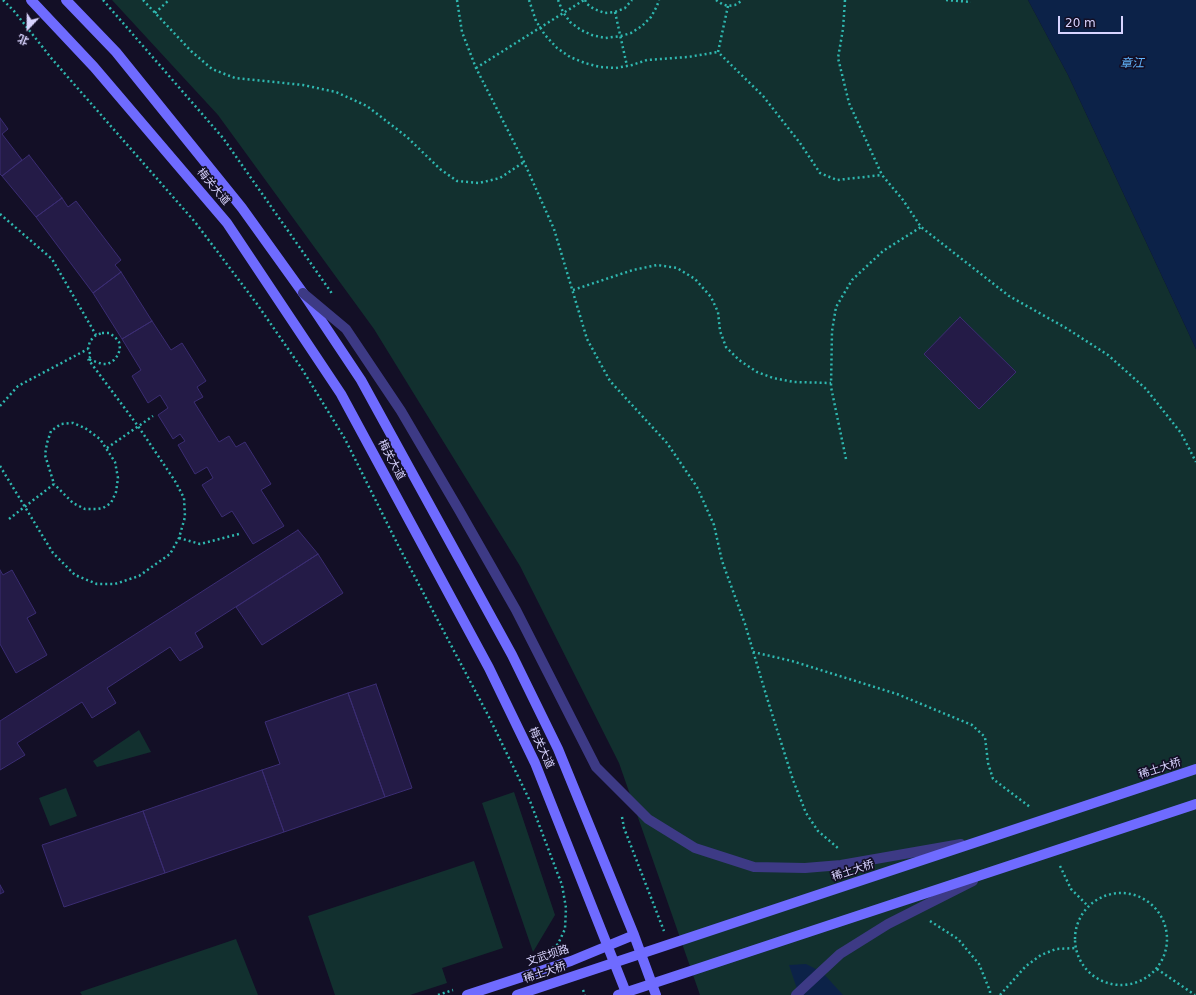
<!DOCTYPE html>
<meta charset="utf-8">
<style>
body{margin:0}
#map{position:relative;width:1196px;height:995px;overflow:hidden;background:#130f26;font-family:"DejaVu Sans","Noto Sans SC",sans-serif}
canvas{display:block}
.north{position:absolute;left:8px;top:8px;width:40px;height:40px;-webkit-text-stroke:3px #130f26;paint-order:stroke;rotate:202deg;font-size:11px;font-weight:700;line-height:16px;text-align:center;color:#d9d4ff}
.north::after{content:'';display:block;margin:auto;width:14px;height:18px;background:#d9d4ff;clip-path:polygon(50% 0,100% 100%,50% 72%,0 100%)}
.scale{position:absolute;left:1058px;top:16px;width:65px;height:18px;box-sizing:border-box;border:2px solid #d9d4ff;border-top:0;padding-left:5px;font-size:12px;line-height:14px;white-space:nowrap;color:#d9d4ff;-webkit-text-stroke:3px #130f26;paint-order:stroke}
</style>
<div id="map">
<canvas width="1196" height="995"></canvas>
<div class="north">北</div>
<div class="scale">20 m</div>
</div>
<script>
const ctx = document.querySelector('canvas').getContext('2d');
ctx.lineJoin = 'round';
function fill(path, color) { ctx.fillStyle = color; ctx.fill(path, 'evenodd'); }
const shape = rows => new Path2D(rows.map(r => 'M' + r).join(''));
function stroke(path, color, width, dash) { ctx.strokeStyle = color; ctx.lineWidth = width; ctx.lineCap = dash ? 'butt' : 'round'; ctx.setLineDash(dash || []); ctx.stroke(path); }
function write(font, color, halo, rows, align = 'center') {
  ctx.font = font + ' "DejaVu Sans","Noto Sans SC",sans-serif'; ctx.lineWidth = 3.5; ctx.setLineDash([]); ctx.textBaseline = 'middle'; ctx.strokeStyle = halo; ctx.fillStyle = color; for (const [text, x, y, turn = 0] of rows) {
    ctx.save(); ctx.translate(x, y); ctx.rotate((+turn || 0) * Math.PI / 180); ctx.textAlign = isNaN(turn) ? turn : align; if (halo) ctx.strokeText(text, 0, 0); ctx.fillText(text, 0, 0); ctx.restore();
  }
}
fill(shape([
 [112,0,1028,0,1068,75,1196,349,1196,995,700,995,619,763,520,566,374,329,218,115],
 [139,730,151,752,97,767,93,761],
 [66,788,77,816,50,826,39,798],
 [514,792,555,915,533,952,482,803],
 [474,861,503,948,442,968,447,983,410,995,335,995,308,916],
 [236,939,258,995,82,995,80,992]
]), '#12302f');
fill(shape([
 [1028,0,1196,0,1196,349,1068,75],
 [806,964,822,972,843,995,799,995,789,965]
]), '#0c2248');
const building = shape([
 [0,118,8,129,2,134,22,160,2,176,0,174,0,118],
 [29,155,62,198,36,217,2,176,29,155],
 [62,198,68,207,76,201,121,260,115,265,121,272,93,293,36,217,62,198],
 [121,272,152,321,122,339,93,293,121,272],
 [960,317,1016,372,979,409,924,354,960,317],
 [152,321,171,350,182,343,206,381,197,387,203,397,194,402,219,442,229,436,236,447,245,442,271,484,261,490,284,526,253,544,232,511,222,517,202,485,213,478,207,467,195,474,178,445,185,441,180,434,173,439,158,415,168,408,160,395,148,403,132,376,141,370,122,339,152,321],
 [298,530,318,554,195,633,203,647,180,661,170,647,107,688,116,703,92,718,82,702,17,743,25,755,0,770,0,721,298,530],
 [318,554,343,593,262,645,236,607,318,554],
 [0,570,3,575,12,570,36,613,27,618,47,655,16,673,0,644,0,570],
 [376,684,412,788,385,797,348,693,376,684],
 [348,693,385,797,284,832,262,770,280,764,265,722,348,693],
 [262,770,284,832,165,873,143,811,262,770],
 [143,811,165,873,64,907,42,845,143,811],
 [0,885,4,892,0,894,0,885]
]);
fill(building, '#241b47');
stroke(building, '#3b2d73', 1);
stroke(shape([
 [3,0,14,11,52,59,195,222,257,304,302,369,345,439,398,545,489,717,530,801,562,885,566,908,565,929,558,944,551,949],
 [103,0,223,138,333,295],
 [143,0,191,51,212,69,235,78,303,85,336,92,367,106,407,137,440,169,457,181,479,183,500,178,524,162],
 [457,0,462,32,476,68,524,162,554,229,587,339,610,381,667,443,697,487,714,525,722,561,745,624,767,698,793,780,806,813,818,831,839,849],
 [529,0,536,21,545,35,557,48,570,57,585,63,600,67,616,68,632,65,647,60,688,57,718,52],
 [558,0,563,12,570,22,581,30,592,35,605,38,621,36,631,33,642,26,651,17,657,6,659,0],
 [585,0,587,4,594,9,605,13,615,12,625,8,632,0],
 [716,0,722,4,728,6,735,5,743,0],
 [845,0,843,29,838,58,849,103,882,175,903,200,921,227,1009,296,1066,328,1108,355,1146,389,1181,433,1196,462],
 [946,0,971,2],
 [728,6,718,52,763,96,800,143,820,173,837,180,882,175],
 [615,12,627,66],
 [155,13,169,0],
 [476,68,584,0],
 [0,214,52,259,96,335],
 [573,290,633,270,657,265,677,268,695,279,711,297,718,312,720,331,726,347,739,360,757,372,773,378,794,382,831,383],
 [102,333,109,333,115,337,119,342,120,349,118,355,114,360,108,364,102,364,88,359,91,356,88,349,90,341,96,335,102,333],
 [0,406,18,386,88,349],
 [107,448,153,416],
 [846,459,831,387,832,331,836,307,852,280,883,251,921,227],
 [0,466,53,553,75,575,97,584,115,584,139,576,170,554,179,538,185,517,184,498,175,481,138,426,88,359],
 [9,519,54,484,45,455,47,443,51,431,61,424,73,423,85,428,100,439,115,462,118,478,116,492,111,503,103,508,97,509,85,509,73,503,54,484],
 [179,538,200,544,239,534],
 [753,652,792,661,897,694,972,725,985,737,988,763,993,779,1030,807],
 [622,817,624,828,664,931],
 [1060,866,1071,889,1088,906],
 '1075 939a46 46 0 1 1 92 0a46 46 0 1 1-92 0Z',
 [930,921,958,939,979,964,990,991,990,995],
 [1157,969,1195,995],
 [583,990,585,995],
 [438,995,453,990],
 [1000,995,1026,966,1041,955,1056,949,1075,948]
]), '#2fb8b0', 2.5, [2, 3]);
stroke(shape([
 [31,0,94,67,227,223,341,394,489,668,535,763,627,995],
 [66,0,116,52,242,208,303,293,361,380,512,655,558,749,634,935,656,995],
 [467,995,571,961,634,935]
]), '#6f6bff', 10);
stroke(shape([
 [303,293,346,329,401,411,459,510,516,610,596,767,648,819,695,848,754,867,805,868,841,865,961,844],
 [796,995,840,954,888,924,973,881]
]), '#3d3a85', 10);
stroke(shape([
 [517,995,1196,769],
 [618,995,1196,804]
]), '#6f6bff', 10);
write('11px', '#d9d4ff', '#130f26', [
 ["梅关大道",213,187,50],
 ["梅关大道",391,460,62],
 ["梅关大道",541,748,65],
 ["稀土大桥",1160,769,-18],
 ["稀土大桥",853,871,-18],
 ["文武坝路",548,956,-18],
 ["稀土大桥",545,973,-18]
]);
write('italic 12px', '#62b6ff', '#130f26', [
 ["章江",1132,64]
]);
</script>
